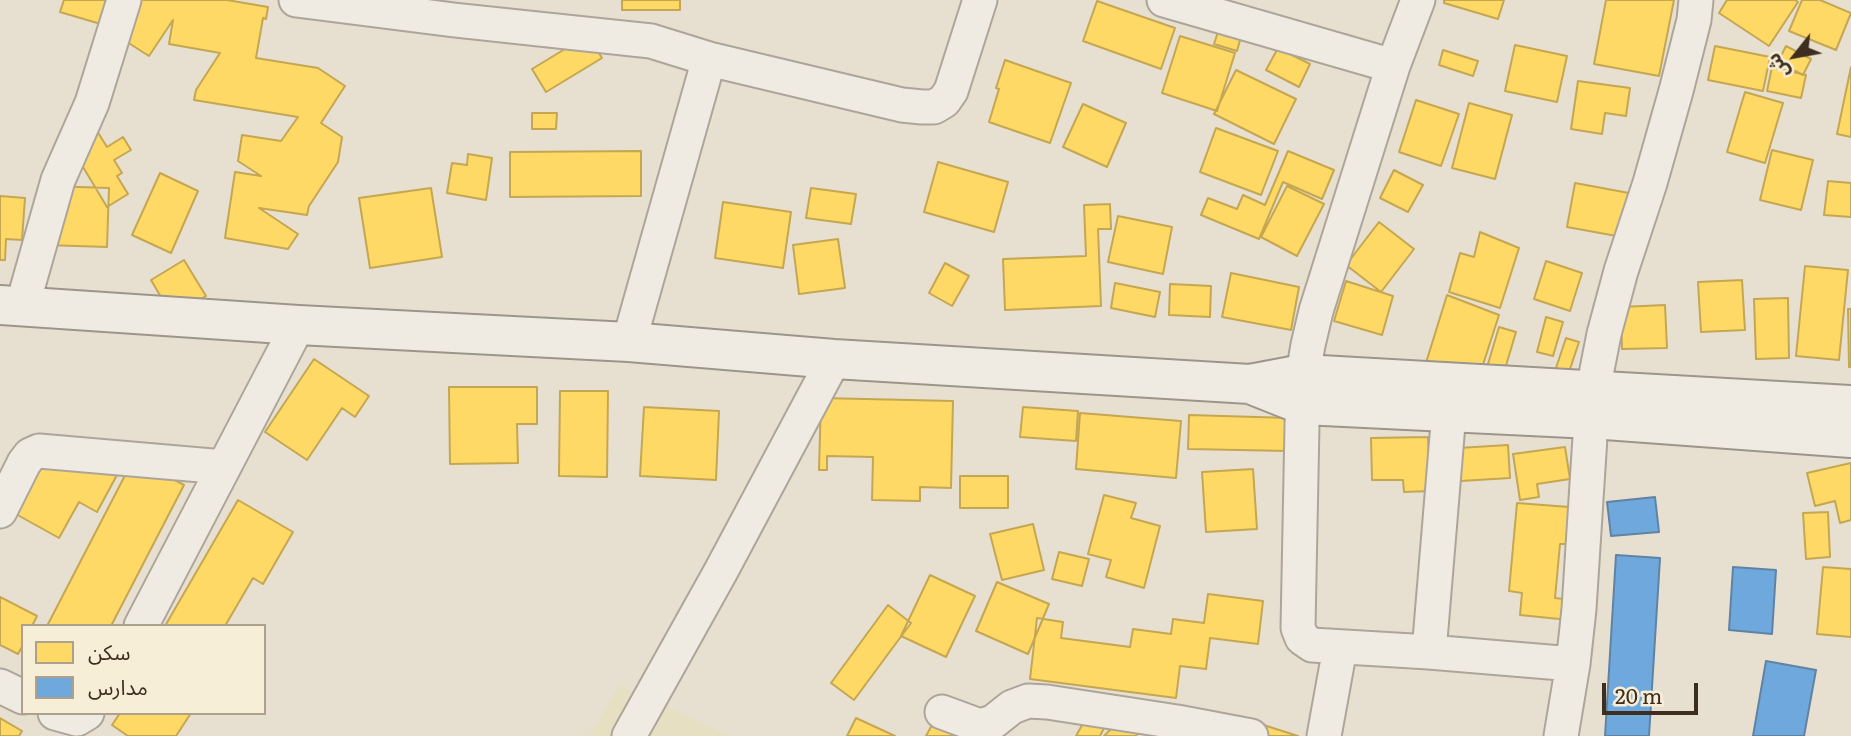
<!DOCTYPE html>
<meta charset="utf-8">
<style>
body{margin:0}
#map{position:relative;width:1851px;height:736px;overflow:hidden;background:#e7e0d1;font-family:Literata,"Noto Sans Arabic",serif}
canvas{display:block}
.legend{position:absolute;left:21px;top:624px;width:245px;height:91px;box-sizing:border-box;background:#f7eed8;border:2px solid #ada18e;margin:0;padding:9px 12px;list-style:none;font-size:21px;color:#3d2e20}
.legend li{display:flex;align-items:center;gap:14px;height:35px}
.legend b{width:35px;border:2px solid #ada18e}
.north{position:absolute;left:1760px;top:21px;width:70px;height:70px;-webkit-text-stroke:5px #f7eed8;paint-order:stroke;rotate:239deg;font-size:19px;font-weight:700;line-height:28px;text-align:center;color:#3d2e20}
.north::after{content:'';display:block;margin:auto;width:24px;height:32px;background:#3d2e20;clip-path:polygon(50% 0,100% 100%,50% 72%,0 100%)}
.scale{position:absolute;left:1602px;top:683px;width:96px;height:32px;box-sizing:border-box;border:4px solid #3d2e20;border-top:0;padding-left:9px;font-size:21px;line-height:24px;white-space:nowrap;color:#3d2e20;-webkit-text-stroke:5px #f7eed8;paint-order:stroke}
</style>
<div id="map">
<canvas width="1851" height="736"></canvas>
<ul class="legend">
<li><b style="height:19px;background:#ffd966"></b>سكن</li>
<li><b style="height:19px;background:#6fa8dc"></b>مدارس</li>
</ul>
<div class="north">ش</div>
<div class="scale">20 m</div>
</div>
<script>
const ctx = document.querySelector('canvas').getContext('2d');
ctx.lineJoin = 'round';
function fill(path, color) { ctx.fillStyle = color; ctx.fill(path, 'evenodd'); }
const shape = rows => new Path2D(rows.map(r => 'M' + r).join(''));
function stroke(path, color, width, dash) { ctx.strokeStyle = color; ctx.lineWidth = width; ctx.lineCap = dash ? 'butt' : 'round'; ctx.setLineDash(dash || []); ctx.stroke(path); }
fill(shape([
 [619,685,731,736,589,736]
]), '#e6dfc2');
const homes = shape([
 [64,0,111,0,104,25,60,12,64,0],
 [122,0,227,0,268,7,266,19,263,18,256,58,318,68,345,86,321,123,342,137,338,162,309,206,307,215,259,208,298,234,288,249,225,238,235,172,261,176,238,161,242,135,281,141,298,117,194,100,196,90,220,53,169,44,173,20,149,56,116,35,122,0],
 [622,0,680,0,680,10,622,10,622,0],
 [1444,0,1504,0,1498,19,1444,3,1444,0],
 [1606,0,1674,0,1659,76,1594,64,1606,0],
 [1727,0,1795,0,1798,2,1769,46,1719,13,1727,0],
 [1802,0,1820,0,1851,13,1836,50,1789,31,1802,0],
 [1097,1,1175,28,1161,69,1083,41,1097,1],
 [1220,26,1242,33,1237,51,1214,44,1220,26],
 [588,35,602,58,546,92,532,69,588,35],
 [1180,36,1235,53,1217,111,1162,93,1180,36],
 [1515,45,1567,56,1557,102,1505,91,1515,45],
 [1715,46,1770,57,1763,91,1708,80,1715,46],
 [1786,46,1811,59,1803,75,1778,62,1786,46],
 [1278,48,1310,64,1299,87,1266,70,1278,48],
 [1443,50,1478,61,1473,76,1439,65,1443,50],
 [1005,60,1071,83,1050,143,989,122,999,89,996,88,1005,60],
 [1772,67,1806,75,1801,98,1767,91,1772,67],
 [1851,67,1851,137,1837,134,1851,67],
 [1236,70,1296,99,1274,144,1214,114,1236,70],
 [1578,81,1630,88,1626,116,1605,113,1602,134,1571,129,1578,81],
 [1745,92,1783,103,1765,163,1727,152,1745,92],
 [1416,100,1459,114,1441,166,1399,152,1416,100],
 [1469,103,1512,115,1495,179,1452,168,1469,103],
 [1083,104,1126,123,1107,167,1063,147,1083,104],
 [532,113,557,113,556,129,532,129,532,113],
 [94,126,107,147,123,137,131,150,114,160,122,173,117,176,128,194,107,207,68,142,94,126],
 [1216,128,1278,151,1261,195,1200,172,1216,128],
 [1772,150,1813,160,1801,210,1760,200,1772,150],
 [641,151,641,196,510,197,510,152,641,151],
 [1288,151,1334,170,1322,199,1283,182,1259,239,1201,215,1208,198,1237,209,1243,195,1265,205,1288,151],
 [468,154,492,158,486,200,447,193,452,163,467,165,468,154],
 [938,162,1008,182,994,232,924,212,938,162],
 [1394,170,1423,185,1408,212,1380,198,1394,170],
 [160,173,198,191,171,253,132,235,160,173],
 [1828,181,1851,183,1851,217,1824,215,1828,181],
 [1575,183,1629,193,1622,237,1567,227,1575,183],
 [48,186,109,188,107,247,46,245,48,186],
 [1287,186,1324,204,1297,256,1261,237,1287,186],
 [431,188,442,257,370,268,359,198,431,188],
 [811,188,856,194,851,224,806,218,811,188],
 [0,196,25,198,22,240,6,239,5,260,0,260,0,196],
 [723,202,791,212,783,268,715,258,723,202],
 [1110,204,1111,229,1098,229,1101,306,1005,310,1003,259,1086,256,1084,205,1110,204],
 [1118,216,1172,227,1163,274,1108,262,1118,216],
 [1379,222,1414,249,1381,292,1346,265,1379,222],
 [1480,232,1519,248,1500,308,1449,292,1460,253,1474,257,1480,232],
 [838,239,845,288,799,294,793,245,838,239],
 [184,260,206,296,172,316,151,280,184,260],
 [1546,261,1582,273,1570,311,1534,299,1546,261],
 [945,263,969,276,952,306,929,293,945,263],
 [1805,266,1848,270,1839,360,1796,356,1805,266],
 [1231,273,1299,287,1291,330,1222,317,1231,273],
 [1742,280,1745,330,1701,332,1698,282,1742,280],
 [1346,281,1393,296,1382,335,1334,321,1346,281],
 [1115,283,1160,292,1155,317,1111,308,1115,283],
 [1170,284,1211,286,1210,317,1169,315,1170,284],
 [1447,295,1499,315,1480,374,1425,366,1447,295],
 [1788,298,1789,358,1756,359,1754,299,1788,298],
 [1665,305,1667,348,1622,349,1621,307,1665,305],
 [1848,309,1851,309,1851,367,1849,367,1848,309],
 [1546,317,1563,322,1553,356,1537,352,1546,317],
 [1499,327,1516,332,1502,379,1485,374,1499,327],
 [1566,338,1579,342,1567,378,1554,374,1566,338],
 [314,359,369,396,355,417,342,408,307,460,265,432,314,359],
 [449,387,537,387,537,424,517,424,518,463,450,464,449,387],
 [560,391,608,391,607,477,559,476,560,391],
 [821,398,953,401,951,488,920,487,920,501,872,500,873,457,827,456,827,470,819,470,821,398],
 [644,407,719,411,716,480,640,476,644,407],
 [1023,407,1078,411,1076,441,1020,437,1023,407],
 [1080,413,1181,421,1176,478,1076,469,1080,413],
 [1189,415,1290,418,1289,451,1188,449,1189,415],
 [1428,437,1430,491,1404,492,1403,480,1372,480,1371,438,1428,437],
 [54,439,117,475,97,512,79,502,59,538,14,513,54,439],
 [1508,445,1510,478,1461,481,1458,448,1508,445],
 [1565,447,1570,479,1537,484,1539,497,1520,500,1513,454,1565,447],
 [134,458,184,485,111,626,47,626,134,458],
 [1851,463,1851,520,1840,523,1835,501,1815,506,1807,473,1851,463],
 [1253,469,1257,529,1206,532,1202,472,1253,469],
 [960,476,1008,476,1008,508,960,508,960,476],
 [1104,495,1136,503,1131,518,1160,526,1144,588,1106,577,1111,560,1088,554,1104,495],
 [238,500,293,532,263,584,253,578,225,626,165,626,238,500],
 [1517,503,1569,507,1566,544,1560,544,1555,598,1571,600,1569,620,1520,615,1522,593,1509,591,1517,503],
 [1828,512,1830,557,1806,559,1803,513,1828,512],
 [1033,524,1044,570,1002,580,990,534,1033,524],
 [1059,552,1089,559,1082,586,1052,579,1059,552],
 [1823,567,1851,569,1851,637,1817,634,1823,567],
 [930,575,975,596,946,657,901,636,930,575],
 [997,582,1049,604,1028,654,976,631,997,582],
 [1208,594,1263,601,1258,644,1210,638,1206,669,1180,666,1176,698,1030,679,1037,618,1063,622,1061,638,1130,647,1133,629,1171,634,1173,619,1204,623,1208,594],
 [0,597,37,616,32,626,23,626,23,645,18,654,0,645,0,597],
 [888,605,911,623,854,700,831,683,888,605],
 [120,713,191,713,176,736,128,736,112,725,120,713],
 [1232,715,1298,736,1226,736,1232,715],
 [1087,716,1105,726,1100,736,1076,736,1087,716],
 [0,718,22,731,19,736,0,736,0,718],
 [856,718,895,736,847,736,856,718],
 [1122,718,1138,734,1135,736,1104,736,1122,718],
 [933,723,959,736,926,736,933,723]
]);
fill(homes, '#ffd966');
stroke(homes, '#c5a651', 2);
const schools = shape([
 [1655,497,1659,532,1611,536,1607,502,1655,497],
 [1616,555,1660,558,1649,736,1605,736,1616,555],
 [1733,567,1776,570,1772,634,1729,630,1733,567],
 [1766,661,1816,670,1804,736,1753,736,1766,661]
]);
fill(schools, '#6fa8dc');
stroke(schools, '#6083a4', 2);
const street = shape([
 [296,0,454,20,651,41,709,59,902,105,922,107,934,107,944,101,951,91,980,0],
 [1164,0,1393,66],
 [1418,0,1393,66,1316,311,1308,345,1303,374,1298,628,1302,638,1312,645,1429,652,1573,664],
 [22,307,58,180,92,103,124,0],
 [629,342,709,59],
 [0,511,24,463,30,455,39,451,224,467],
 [141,626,298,325],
 [1429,652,1449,412],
 [0,686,23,697],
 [942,712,980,726,993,722,1012,707,1028,701,1047,702,1177,722,1251,736],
 [55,713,77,719,87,713],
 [629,736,721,571,834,359],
 [1324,736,1340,648],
 [1561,736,1573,664,1579,609,1593,390,1604,334,1621,271,1650,183,1676,91,1694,20,1696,0]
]);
const secondary = shape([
 [0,305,298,325,629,342,834,359,1250,384,1303,374,1851,405],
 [1250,384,1303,405,1592,419,1851,438]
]);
stroke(street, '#ada599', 37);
stroke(secondary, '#9c958a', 42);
stroke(street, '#efebe3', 33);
stroke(secondary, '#efebe3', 38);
</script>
